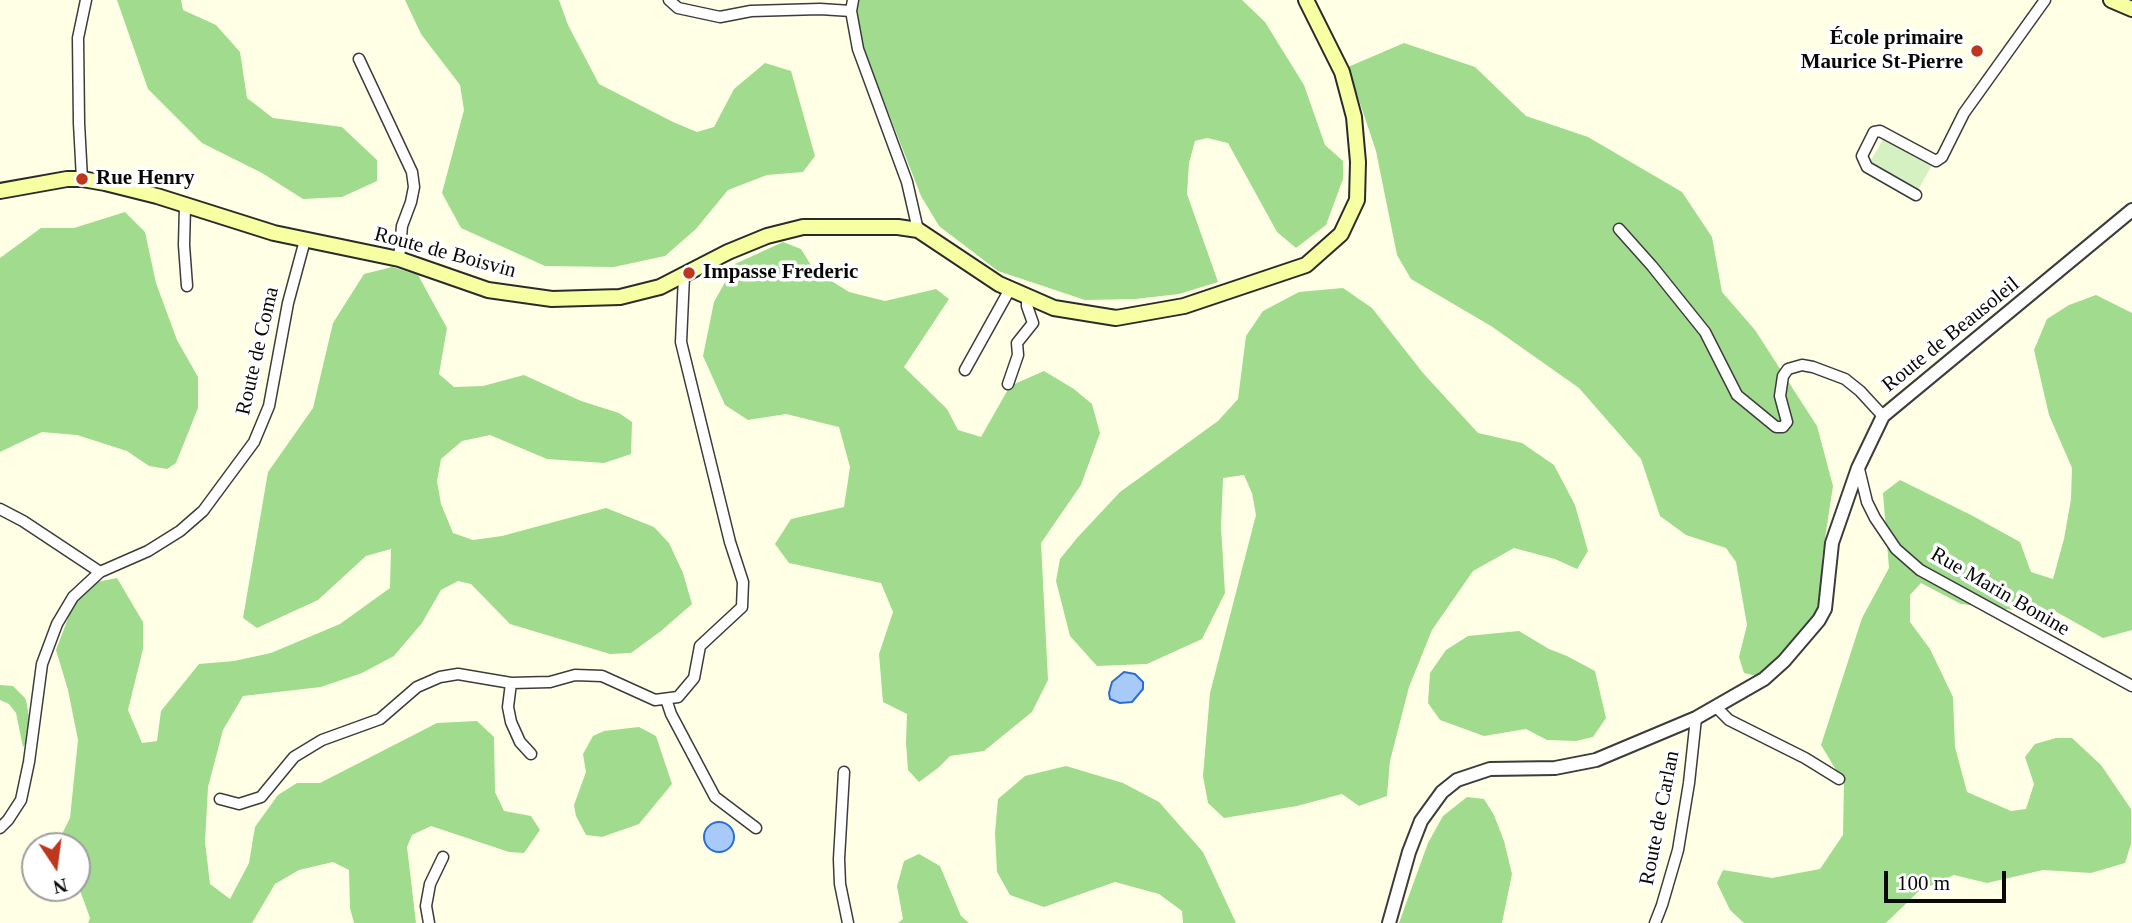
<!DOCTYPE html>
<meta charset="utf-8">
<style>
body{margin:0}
#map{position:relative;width:2132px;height:923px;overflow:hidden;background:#ffffe6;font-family:"Times New Roman",serif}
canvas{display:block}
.north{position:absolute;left:21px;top:832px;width:70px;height:70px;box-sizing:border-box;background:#fff;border:2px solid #9d9d9d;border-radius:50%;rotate:167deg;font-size:19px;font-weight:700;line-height:28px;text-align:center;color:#090909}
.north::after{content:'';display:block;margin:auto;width:24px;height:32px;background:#be371d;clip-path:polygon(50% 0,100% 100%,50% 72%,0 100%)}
.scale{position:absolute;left:1884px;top:871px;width:122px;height:32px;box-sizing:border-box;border:4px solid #090909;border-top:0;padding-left:9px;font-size:21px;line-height:24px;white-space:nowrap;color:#090909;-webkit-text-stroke:5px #fff;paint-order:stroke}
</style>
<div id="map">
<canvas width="2132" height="923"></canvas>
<div class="north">N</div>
<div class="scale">100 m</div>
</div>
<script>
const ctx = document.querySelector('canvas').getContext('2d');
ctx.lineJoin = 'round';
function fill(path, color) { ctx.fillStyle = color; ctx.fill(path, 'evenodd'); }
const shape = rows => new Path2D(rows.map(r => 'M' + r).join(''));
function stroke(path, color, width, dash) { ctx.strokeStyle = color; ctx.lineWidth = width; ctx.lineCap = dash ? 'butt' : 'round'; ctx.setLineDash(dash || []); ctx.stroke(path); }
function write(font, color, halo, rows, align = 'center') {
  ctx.font = font + ' "Times New Roman",serif'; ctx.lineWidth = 7; ctx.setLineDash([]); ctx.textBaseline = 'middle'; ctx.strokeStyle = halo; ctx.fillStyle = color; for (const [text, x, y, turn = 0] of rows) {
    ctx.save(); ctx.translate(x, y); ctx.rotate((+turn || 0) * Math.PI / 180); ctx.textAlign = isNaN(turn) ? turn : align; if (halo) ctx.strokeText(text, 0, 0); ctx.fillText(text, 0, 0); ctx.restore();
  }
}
fill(shape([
 [117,0,181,0,183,10,216,25,240,52,247,98,273,118,342,127,377,160,377,181,342,197,303,199,262,173,202,143,148,89],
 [405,0,559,0,568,25,599,84,673,122,697,132,714,127,734,89,765,63,791,71,815,156,803,172,767,175,728,190,696,229,665,256,614,267,545,266,461,228,442,193,464,110,460,85,421,34],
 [856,0,1242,0,1265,22,1304,85,1325,145,1343,161,1343,179,1326,225,1296,248,1277,232,1228,143,1207,138,1195,141,1189,163,1187,194,1218,282,1179,294,1135,299,1085,300,998,271,939,226,921,196,857,32],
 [1404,43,1475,67,1526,116,1588,137,1682,192,1712,237,1722,292,1755,330,1817,426,1833,486,1822,558,1821,607,1789,648,1757,676,1744,673,1739,657,1747,625,1736,562,1726,548,1686,535,1660,516,1641,459,1579,388,1491,326,1411,279,1397,255,1376,151,1348,67],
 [125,212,145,232,156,283,177,340,198,377,198,408,176,463,167,469,149,466,127,451,77,435,42,432,0,452,0,258,41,228,74,228],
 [783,242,801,249,814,270,849,292,885,301,936,289,949,299,904,367,947,409,958,430,981,437,1010,386,1044,371,1074,389,1092,404,1100,433,1081,485,1041,543,1048,680,1032,712,984,751,950,756,938,768,919,782,908,770,906,743,907,714,883,702,879,654,893,612,881,583,789,563,775,544,791,519,844,507,850,467,839,427,786,414,748,420,725,405,703,356,714,302,735,264],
 [392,267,418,275,447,328,439,374,454,387,483,386,524,375,581,401,619,413,632,422,631,454,604,463,547,459,490,435,462,441,441,459,437,481,441,504,453,533,473,540,502,536,606,508,654,527,669,543,683,573,692,604,661,631,631,653,610,654,510,624,471,584,458,581,441,590,422,623,394,656,362,673,321,687,243,696,223,730,208,787,205,842,210,884,230,899,249,863,255,827,278,795,297,783,320,783,437,723,477,721,494,737,495,792,504,811,531,816,540,830,524,853,509,852,431,826,412,835,407,847,416,923,354,923,350,908,349,870,333,862,299,870,275,884,252,923,88,923,90,918,77,882,77,846,65,846,62,834,70,818,78,740,68,690,56,650,75,600,97,582,117,578,143,622,143,649,128,710,142,743,157,741,161,711,199,664,234,661,271,653,340,624,390,588,391,549,366,556,318,600,257,628,243,618,268,472,313,408,333,323,364,274],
 [1343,288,1372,308,1423,373,1478,433,1522,443,1554,465,1575,505,1588,551,1577,569,1555,559,1514,548,1473,571,1432,630,1409,687,1390,761,1387,796,1359,806,1342,794,1297,806,1224,818,1208,803,1203,776,1210,693,1256,515,1252,493,1244,475,1223,478,1221,527,1225,593,1202,639,1147,664,1097,666,1070,636,1056,581,1060,559,1077,538,1120,492,1218,421,1238,399,1246,336,1263,311,1299,292],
 [2096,295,2132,313,2132,630,2103,638,2053,610,2033,612,1961,604,1921,583,1910,595,1910,622,1930,649,1953,697,1955,747,1967,792,2011,811,2026,809,2034,784,2025,757,2035,744,2056,738,2072,738,2101,765,2131,809,2131,844,2125,863,2091,873,2043,870,1987,883,1954,875,1919,891,1886,923,1744,923,1730,910,1717,883,1723,870,1772,878,1820,869,1843,835,1844,783,1821,745,1862,618,1889,568,1883,493,1900,480,1971,515,2020,542,2031,572,2053,579,2064,539,2071,499,2072,468,2049,415,2034,350,2047,319,2069,305],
 [1519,631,1549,649,1567,656,1595,671,1606,718,1593,737,1576,741,1547,740,1526,729,1484,736,1440,720,1428,703,1430,673,1446,650,1468,636],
 [0,685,13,686,25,698,27,704,30,726,26,743,23,747,16,713,9,704,0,700],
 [639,727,656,736,672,784,639,824,602,837,586,835,576,816,574,805,586,772,583,754,593,736,604,731],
 [1066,766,1123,783,1159,802,1203,852,1236,923,1183,923,1182,911,1159,894,1115,882,1044,907,1010,895,997,872,995,833,998,799,1025,776],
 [1467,797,1484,799,1494,815,1504,841,1512,874,1502,923,1399,923,1428,843,1443,816],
 [919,854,940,866,961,916,969,923,898,923,903,919,897,886,904,861]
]), '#a0db8e');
fill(shape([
 [1884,138,1932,165,1917,192,1868,165]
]), '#d6f1c1');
const water = shape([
 [1124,672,1135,674,1143,682,1143,689,1132,702,1120,703,1110,699,1109,693,1112,682,1124,672],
 '704 837a15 15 0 1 1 30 0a15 15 0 1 1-30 0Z'
]);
fill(water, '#a8caf9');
stroke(water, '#2c6ed3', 2);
const minor = shape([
 [669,0,678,8,720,17,751,11,820,9,851,11],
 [853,0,851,11,858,49,907,182,918,230],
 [359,59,412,172,414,187,411,202,402,226,399,259],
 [82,179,79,123,78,38,86,0],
 [1916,195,1867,167,1862,156,1874,132,1880,131,1936,161,1942,157,1964,113,2045,0],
 [185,206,184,245,187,286],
 [1619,229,1652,266,1705,332,1737,395,1776,427,1783,427,1787,422,1780,396,1783,376,1788,369,1802,365,1813,367,1845,379,1860,391,1883,416],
 [965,370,1010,289],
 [1008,384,1018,355,1017,343,1033,323,1027,306,1027,296],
 [1859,469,1867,502,1875,518,1896,549,1920,570,2132,686],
 [0,509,23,521,100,572],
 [511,683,508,707,511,722,520,742,531,754],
 [666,699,671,714,715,797,756,828],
 [1716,707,1729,720,1805,758,1839,779],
 [844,772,839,859,840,884,848,923],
 [220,799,239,804,261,797,294,757,322,740,380,719,417,687,440,677,458,674,511,683,550,682,575,675,602,676,655,700,678,697,694,678,700,646,742,607,743,582,730,542,681,342,684,276],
 [0,828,8,820,21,800,29,762,42,664,57,624,73,597,100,572,148,551,180,531,203,511,254,442,269,406,288,303,305,240],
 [429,923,426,906,430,884,443,857],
 [1655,923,1662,905,1678,850,1689,783,1696,718]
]);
const tertiary = shape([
 [1389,923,1409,852,1421,821,1442,792,1457,780,1490,769,1555,768,1596,760,1696,718,1764,679,1784,661,1819,620,1825,609,1832,543,1858,468,1883,416,2132,210]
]);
const secondary = shape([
 [2111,0,2132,9],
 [0,191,67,179,82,179,105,183,157,196,274,233,399,259,488,290,552,299,620,297,660,287,728,252,767,236,803,227,898,227,918,230,999,284,1054,308,1116,318,1184,306,1306,265,1341,234,1357,200,1358,162,1354,117,1342,72,1306,0]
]);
stroke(minor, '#3c3c3c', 13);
stroke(tertiary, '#3c3c3c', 16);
stroke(secondary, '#2b2b2b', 18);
stroke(minor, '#fff', 10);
stroke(tertiary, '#fff', 12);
stroke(secondary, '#f6ffa1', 14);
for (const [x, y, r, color] of [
 [1977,51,7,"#be371d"],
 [82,179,7,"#be371d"],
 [689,273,7,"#be371d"]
]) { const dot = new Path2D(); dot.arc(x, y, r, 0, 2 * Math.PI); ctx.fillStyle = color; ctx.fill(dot); stroke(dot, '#fff', 2.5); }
write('bold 21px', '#090909', '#fff', [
 ["École primaire",1963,39,"right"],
 ["Maurice St-Pierre",1963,63,"right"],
 ["Rue Henry",96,179],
 ["Impasse Frederic",703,273]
], 'left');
write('21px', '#090909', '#fff', [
 ["Route de Boisvin",445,253,15],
 ["Route de Beausoleil",1951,335,-39],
 ["Route de Coma",258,351,-77],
 ["Rue Marin Bonine",2000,592,30],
 ["Route de Carlan",1660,818,-79]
]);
</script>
